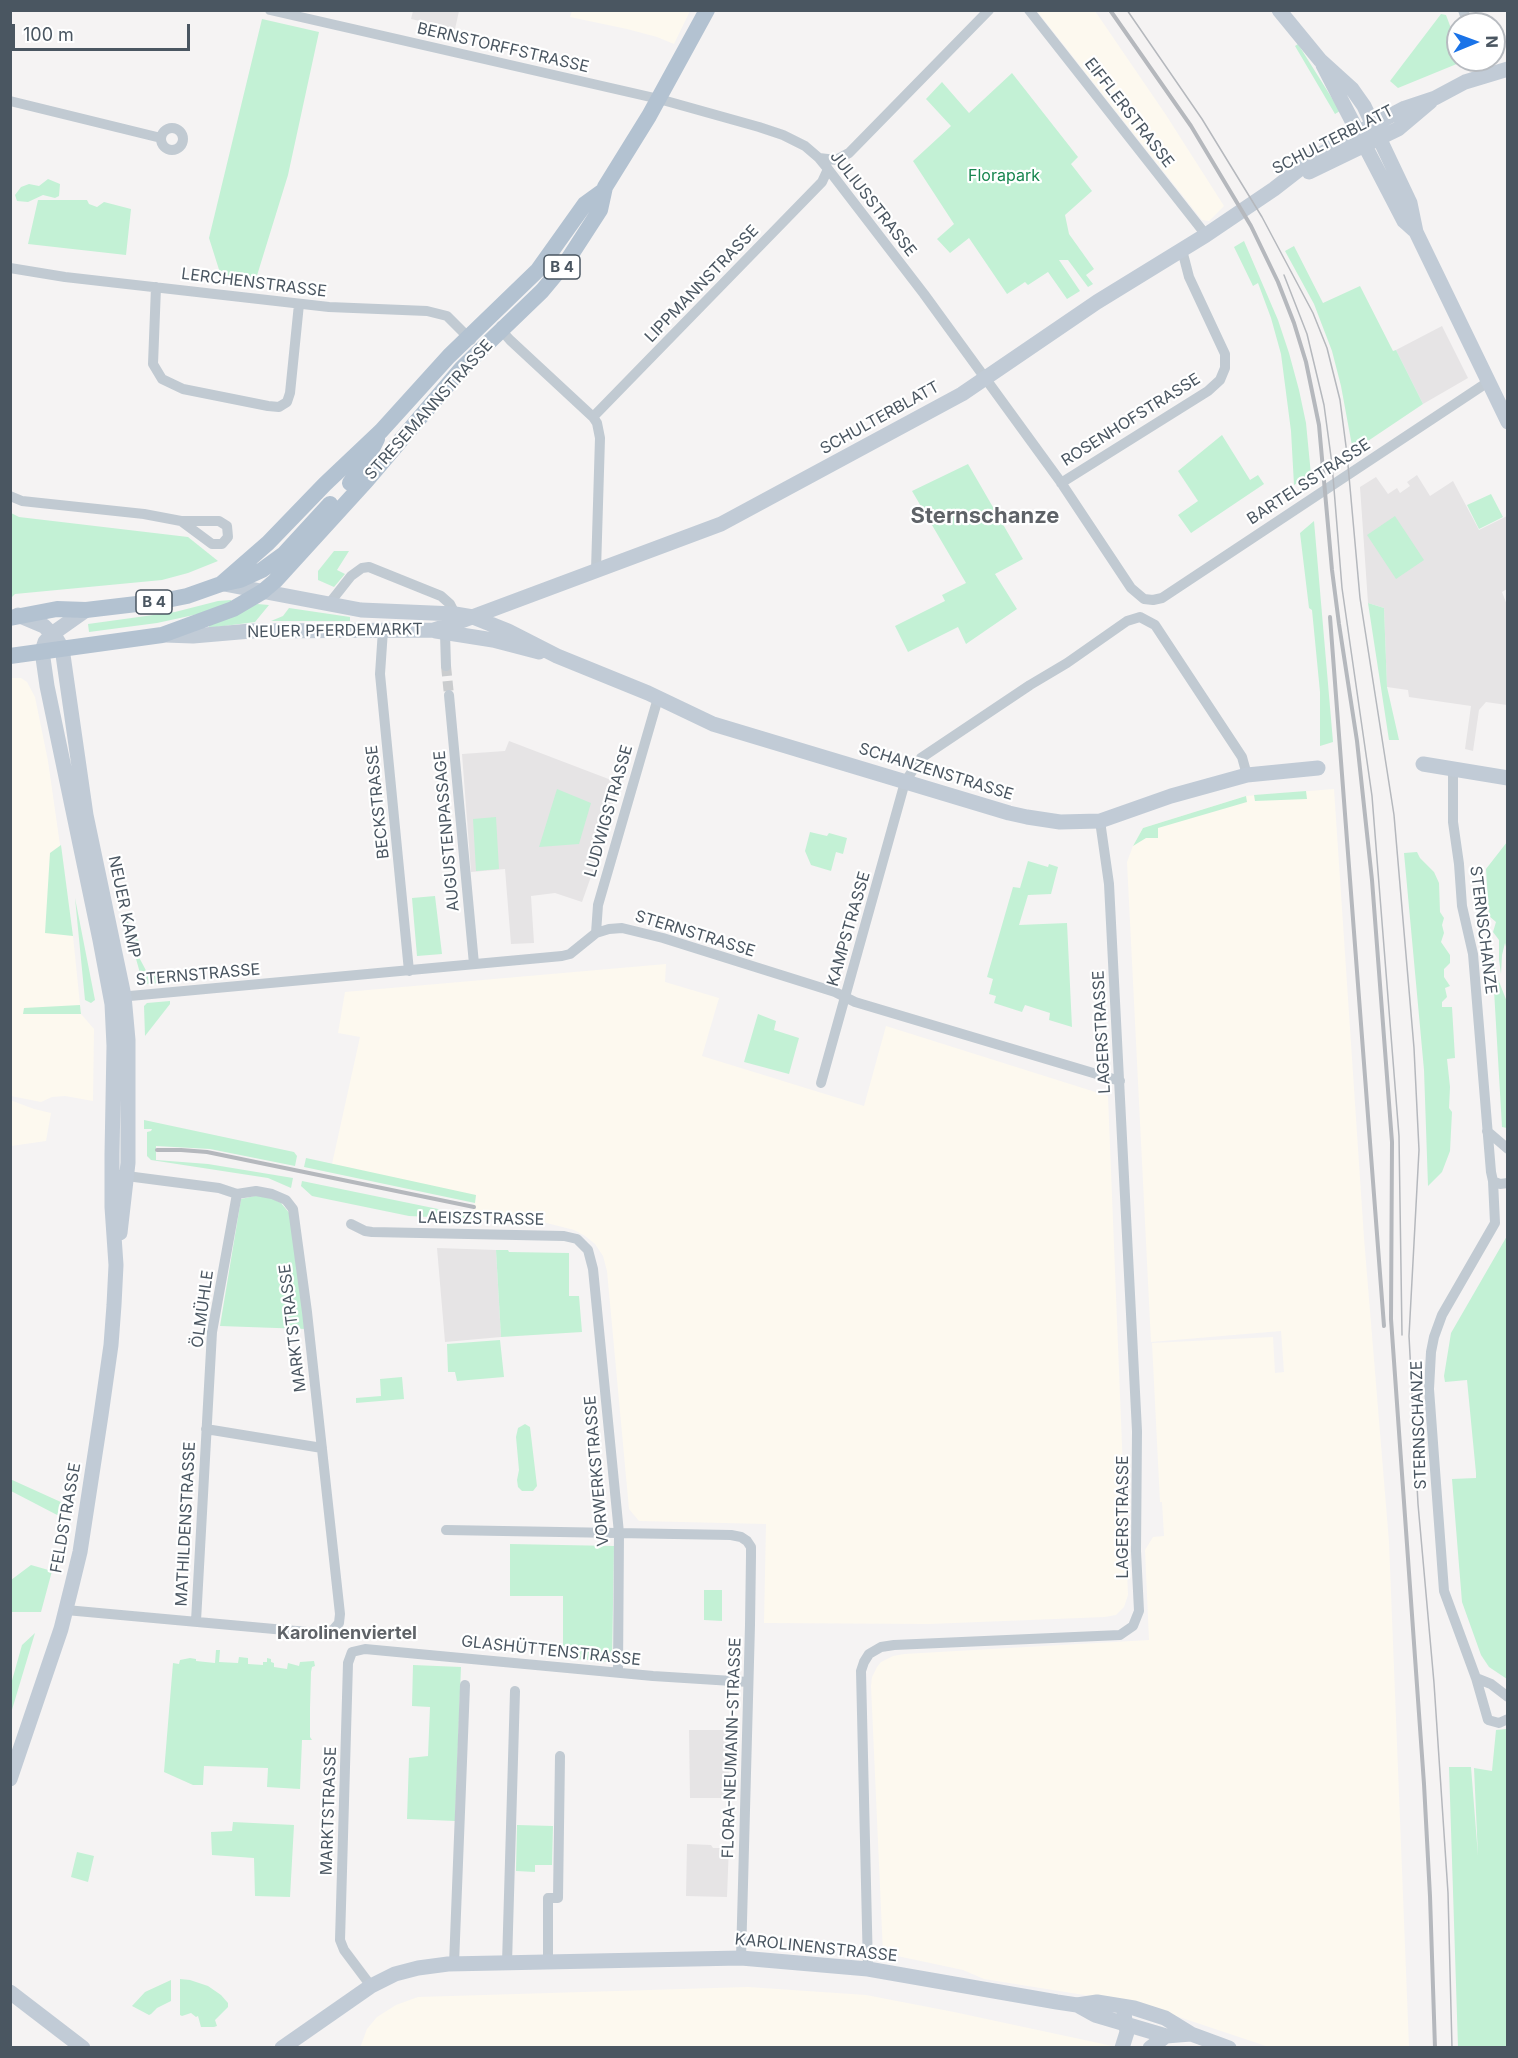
<!DOCTYPE html>
<meta charset="utf-8">
<style>
body{margin:0}
#map{position:relative;width:1518px;height:2058px;overflow:hidden;background:#f5f3f3;font-family:Inter,sans-serif}
canvas{display:block}
.frame{position:absolute;inset:0;border:12px solid #4a5661;pointer-events:none}
.north{position:absolute;left:1446px;top:12px;width:60px;height:60px;box-sizing:border-box;background:#fff;border:2px solid #b7bbc0;border-radius:50%;rotate:89deg;font-size:16px;font-weight:700;line-height:24px;text-align:center;color:#4a5661}
.north::after{content:'';display:block;margin:auto;width:21px;height:27px;background:#1a73e8;clip-path:polygon(50% 0,100% 100%,50% 72%,0 100%)}
.scale{position:absolute;left:12px;top:24px;width:178px;height:27px;box-sizing:border-box;border:3px solid #4a5661;border-top:0;padding-left:8px;font-size:18px;line-height:21px;white-space:nowrap;color:#4a5661;-webkit-text-stroke:4px #fff;paint-order:stroke}
</style>
<div id="map">
<canvas width="1518" height="2058"></canvas>
<div class="frame"></div>
<div class="north">N</div>
<div class="scale">100 m</div>
</div>
<script>
const ctx = document.querySelector('canvas').getContext('2d');
ctx.lineJoin = 'round';
function fill(path, color) { ctx.fillStyle = color; ctx.fill(path, 'evenodd'); }
const shape = rows => new Path2D(rows.map(r => 'M' + r).join(''));
function stroke(path, color, width, dash) { ctx.strokeStyle = color; ctx.lineWidth = width; ctx.lineCap = dash ? 'butt' : 'round'; ctx.setLineDash(dash || []); ctx.stroke(path); }
function write(font, color, halo, rows, align = 'center') {
  ctx.font = font + ' Inter,sans-serif'; ctx.lineWidth = 4.5; ctx.setLineDash([]); ctx.textBaseline = 'middle'; ctx.strokeStyle = halo; ctx.fillStyle = color; for (const [text, x, y, turn = 0] of rows) {
    ctx.save(); ctx.translate(x, y); ctx.rotate((+turn || 0) * Math.PI / 180); ctx.textAlign = isNaN(turn) ? turn : align; if (halo) ctx.strokeText(text, 0, 0); ctx.fillText(text, 0, 0); ctx.restore();
  }
}
fill(shape([
 [572,11,572,10,690,11,674,44,657,37,627,29,570,17],
 [1037,11,1095,11,1166,115,1224,206,1209,221,1202,220],
 [10,678,21,678,27,682,35,697,48,761,73,936,81,1014,94,1029,93,1101,65,1096,52,1097,41,1102,11,1096],
 [1334,789,1364,1238,1389,1542,1409,2047,1269,2047,1155,2009,1128,2002,984,1979,963,1970,883,1953,871,1686,872,1677,877,1667,881,1662,893,1656,904,1654,1149,1640,1145,1550,1153,1537,1164,1536,1162,1502,1160,1502,1152,1343,1273,1337,1275,1373,1284,1372,1281,1331,1151,1342,1127,862,1133,846,1143,828,1246,796],
 [666,964,665,982,719,998,702,1056,864,1106,886,1026,1108,1096,1128,1595,1124,1607,1116,1615,1105,1617,929,1624,764,1623,766,1524,639,1521,629,1509,607,1271,603,1256,595,1244,585,1236,574,1230,539,1221,472,1219,476,1196,332,1164,360,1037,338,1033,345,992],
 [10,1100,34,1109,51,1113,46,1141,11,1146],
 [748,1987,866,1995,954,2012,1117,2047,360,2048,367,2029,377,2017,396,2005,418,1997]
]), '#fdf9ef');
fill(shape([
 [413,11,413,10,459,11,455,29,411,19],
 [1442,326,1468,378,1423,404,1396,350],
 [1417,475,1430,496,1453,481,1479,530,1507,516,1507,589,1502,592,1507,605,1507,705,1486,702,1479,710,1473,751,1465,749,1471,706,1409,697,1408,690,1387,687,1384,608,1368,603,1360,487,1376,477,1388,494,1397,488,1400,493,1410,486,1407,482],
 [509,741,619,783,593,871,582,902,555,893,531,896,534,943,511,944,505,869,471,872,462,754,505,751],
 [437,1248,496,1250,501,1337,445,1342],
 [689,1730,730,1730,729,1798,690,1798],
 [687,1844,711,1845,713,1848,722,1848,723,1845,729,1845,727,1897,686,1896]
]), '#e6e4e5');
fill(shape([
 [1441,14,1446,15,1458,47,1458,60,1464,61,1398,88,1390,81],
 [262,19,319,32,288,175,255,282,221,276,209,238],
 [1298,44,1340,111,1335,114,1295,46],
 [1012,73,1078,157,1071,164,1092,191,1065,215,1069,234,1094,269,1086,275,1093,284,1088,287,1068,260,1059,260,1080,291,1067,299,1048,272,1028,285,1025,282,1007,294,969,238,950,253,937,239,954,224,913,161,951,126,926,99,942,82,969,113],
 [48,179,60,184,59,196,55,198,43,195,28,202,17,201,15,195,21,187,29,184,39,186],
 [38,200,87,200,89,204,97,207,104,202,131,209,126,255,28,244],
 [1244,241,1278,320,1289,353,1299,390,1306,423,1311,475,1294,485,1291,431,1281,354,1271,318,1258,283,1253,286,1234,247],
 [1294,246,1323,303,1360,286,1393,351,1396,350,1423,404,1353,451,1341,386,1332,351,1314,304,1285,251],
 [1222,435,1250,480,1258,475,1264,484,1191,533,1178,515,1198,501,1178,471],
 [968,464,1023,559,995,574,1017,609,966,644,958,627,908,652,895,626,945,601,942,595,966,583,912,491],
 [1491,494,1503,517,1479,529,1467,505],
 [11,513,19,517,188,537,218,561,188,573,162,580,15,594,11,598],
 [1395,516,1424,560,1396,579,1367,535],
 [1314,521,1333,742,1320,746,1320,692,1312,610,1309,608,1300,533],
 [334,551,349,551,337,570,345,574,334,587,318,580,318,571],
 [231,600,231,602,203,613,157,623,89,632,88,624,175,612,218,601],
 [1368,603,1384,608,1387,687,1399,740,1389,740],
 [257,604,269,605,255,622,209,628,209,625],
 [289,608,350,617,350,621,271,621,283,616],
 [557,789,591,803,579,844,539,847],
 [1306,791,1307,799,1255,801,1254,795],
 [1246,796,1247,802,1158,828,1158,838,1146,838,1133,846,1143,828],
 [496,817,499,869,476,871,473,819],
 [810,832,827,836,829,833,847,838,843,854,836,852,831,871,811,865,805,851],
 [1507,842,1508,955,1505,943,1502,955,1501,974,1499,960,1499,940,1493,932,1496,922,1489,916,1486,869],
 [61,845,73,936,45,933,50,853],
 [1417,852,1420,858,1434,872,1439,883,1440,912,1444,918,1442,925,1444,933,1441,942,1450,955,1450,963,1444,969,1444,977,1450,986,1445,988,1447,997,1442,1002,1442,1007,1452,1007,1455,1058,1447,1059,1450,1087,1449,1108,1452,1112,1450,1151,1442,1172,1428,1186,1424,1070,1404,853],
 [1028,861,1048,867,1049,864,1058,867,1051,894,1028,895,1019,925,1067,923,1072,1027,1049,1020,1050,1013,1025,1005,1022,1012,994,1003,996,996,989,994,993,979,987,977,1013,887,1020,888],
 [435,896,442,954,417,956,412,898],
 [75,898,95,1000,91,1003,85,1000],
 [126,918,139,942,133,946,150,978,156,975,161,983,143,984,125,919],
 [1492,956,1498,979,1507,1002,1507,1128,1502,1127],
 [170,1001,170,1004,145,1036,144,1006,147,1003],
 [80,1005,81,1014,23,1014,24,1008],
 [758,1014,776,1021,774,1030,799,1038,789,1074,744,1062],
 [144,1120,294,1152,297,1156,295,1166,210,1149,156,1146,156,1160,208,1164,293,1178,291,1188,268,1178,151,1160,147,1156,147,1132,151,1131,152,1129,144,1129],
 [306,1158,476,1195,475,1203,304,1167],
 [302,1181,472,1216,472,1219,409,1216,312,1196,301,1186],
 [259,1195,269,1197,281,1203,291,1215,305,1329,220,1326,241,1199],
 [1507,1236,1507,1679,1489,1667,1481,1655,1462,1602,1452,1479,1476,1478,1476,1473,1467,1380,1445,1382,1444,1376,1451,1333],
 [496,1250,508,1250,509,1252,569,1253,569,1296,579,1296,582,1332,501,1337],
 [500,1340,504,1377,457,1381,455,1372,448,1372,447,1344],
 [402,1377,404,1399,356,1403,356,1398,381,1396,380,1379],
 [525,1424,530,1427,537,1486,533,1491,522,1491,518,1487,517,1480,519,1470,516,1437,518,1428],
 [10,1479,63,1503,61,1517,11,1491],
 [510,1544,614,1546,612,1662,563,1658,563,1596,510,1596],
 [31,1565,52,1571,41,1612,11,1612,11,1580],
 [704,1590,722,1590,722,1621,704,1620],
 [35,1633,11,1713,11,1684,22,1645],
 [216,1650,220,1650,219,1662,238,1663,239,1657,248,1658,248,1664,263,1665,263,1662,267,1662,267,1658,271,1659,271,1662,274,1663,274,1667,287,1669,288,1663,299,1666,300,1662,314,1661,315,1666,312,1667,311,1672,310,1708,310,1737,312,1740,302,1740,300,1789,267,1787,268,1768,204,1766,203,1785,193,1785,164,1772,173,1663,179,1664,180,1660,190,1658,196,1659,196,1661,215,1663],
 [413,1665,461,1667,455,1821,407,1819,409,1758,428,1756,430,1707,412,1706],
 [1507,1729,1507,2047,1458,2047,1449,1767,1471,1767,1478,1856,1474,1768,1492,1771,1496,1730],
 [233,1822,294,1825,290,1897,255,1896,254,1858,212,1855,211,1832,232,1831],
 [517,1825,553,1826,552,1865,535,1865,535,1872,516,1871],
 [77,1852,94,1856,88,1882,71,1877],
 [180,1979,190,1980,208,1986,221,1995,228,2003,228,2007,215,2020,217,2026,214,2027,201,2027,198,2016,196,2017,191,2013,182,2016,180,2015],
 [171,1980,171,2001,157,2008,151,2014,149,2015,132,2006,145,1992]
]), '#c3f1d5');
stroke(shape([
 [446,666,449,695]
]), '#caccce', 10, [10, 5]);
stroke(shape([
 [270,10,659,99,759,127,783,135,805,146,819,158,828,169,924,294,1060,481,1131,588,1144,599,1153,600,1162,598,1488,382],
 [1029,10,1206,235],
 [1463,10,1468,24],
 [1481,60,1486,75],
 [10,101,161,138],
 '161 139a11 11 0 1 1 22 0a11 11 0 1 1-22 0Z',
 [819,158,836,160,849,153,989,10],
 [10,268,65,277,329,307,427,311,447,316,471,340],
 [156,287,153,364,162,379,183,389,268,406,279,407,287,402,290,393,299,304],
 [501,326,501,330,510,340,593,417,597,423,600,438,596,570],
 [593,417,822,182,828,169],
 [1061,483,1208,391,1220,380,1225,368,1225,354,1189,277,1182,250],
 [10,496,22,501,144,514,181,521,219,521,227,526,228,537,222,544,212,544,181,521],
 [328,605,351,576,362,568,369,567,441,596,450,604,455,614],
 [383,630,380,674,409,971],
 [445,633,446,666],
 [449,695,474,964],
 [1453,770,1453,822,1459,864,1462,906,1473,954,1491,1172,1493,1181,1495,1223,1442,1315,1434,1337,1431,1352,1429,1389,1444,1591,1476,1678,1488,1720,1499,1723,1508,1719],
 [596,933,598,905,658,698],
 [119,997,562,956,570,954,596,933,609,929,622,928,663,938,835,992,855,1002,1120,1081],
 [821,1083,905,782,921,758,1030,685,1067,663,1127,621,1140,617,1155,625,1242,757,1247,775],
 [1487,1131,1508,1149],
 [1493,1181,1500,1184,1508,1183],
 [351,1224,365,1231,372,1232,564,1236,577,1239,588,1250,593,1269,619,1533,618,1672],
 [206,1429,322,1448],
 [446,1530,731,1535,741,1537,747,1541,751,1547,751,1556,750,1625,741,1958],
 [66,1610,318,1633,333,1630,339,1623,340,1614,307,1312,293,1209,286,1200,272,1194,256,1191,237,1194,219,1188,119,1175],
 [196,1621,212,1332,237,1194],
 [1476,1678,1491,1684,1508,1697],
 [548,1962,548,1898,558,1898,560,1756],
 [507,1963,515,1691],
 [454,1964,465,1685],
 [868,1969,861,1671,864,1662,869,1654,881,1647,894,1645,1120,1635,1133,1626,1139,1611,1136,1551,1137,1431,1109,884,1100,821],
 [371,1986,344,1950,340,1940,348,1663,352,1652,365,1649,653,1676,748,1682]
]), '#c1cad2', 10);
stroke(shape([
 [1279,10,1320,60,1352,89,1364,106,1410,203,1416,232,1508,422],
 [1323,65,1404,221,1414,230],
 [1309,172,1398,129,1430,102],
 [224,584,361,610,455,614,473,617,508,631,557,656,648,693,713,724,1009,813,1027,817,1060,822,1100,821,1171,796,1247,775,1318,768],
 [18,615,44,626,56,638,62,648,86,815,124,996,128,1040,128,1163,120,1233],
 [436,631,493,640,539,652],
 [165,635,193,636,251,631,434,630,456,623,721,524,962,394,1097,302,1206,235,1274,189,1310,161,1344,140,1405,108,1435,98,1465,82,1508,69],
 [1423,764,1508,778],
 [10,1779,61,1629,72,1585,80,1552,101,1415,111,1345,114,1305,116,1265,112,1207,112,1154,114,1046,112,1004,100,940,47,686,42,651,45,642,52,634,86,610],
 [10,1992,83,2048],
 [1077,2005,1095,2015,1166,2036,1191,2034],
 [282,2048,371,1986,395,1974,418,1968,448,1964,741,1958,868,1969,1057,2002,1077,2005,1097,2002,1134,2008,1165,2018,1191,2034,1229,2048],
 [1122,2048,1127,2032,1124,2014],
 [1150,2048,1166,2036]
]), '#c1cbd6', 15);
stroke(shape([
 [350,483,364,465,377,439],
 [221,584,268,543,325,484,381,431,449,356,538,270,585,204,603,191],
 [10,618,57,609,86,610,162,601,187,596,221,584,240,580,262,570,284,554,330,504],
 [10,656,162,635,233,609,262,592,275,581,367,480,462,368,542,291,567,261,600,210,605,187,649,116,707,10]
]), '#b3c2d1', 16);
stroke(shape([
 [1127,10,1202,119,1262,217,1313,313,1327,348,1340,400,1347,454,1360,598,1394,815,1414,1048,1419,1150,1409,1336,1418,1504,1434,1683,1448,1893,1452,2048],
 [1284,275,1307,334,1324,405,1332,464,1342,588,1372,796,1399,1136,1402,1335]
]), '#b5b8bd', 1.5);
stroke(shape([
 [1110,10,1191,126,1251,226,1278,282,1294,323,1306,362,1319,425,1332,570,1339,624,1357,741,1372,880,1392,1142,1391,1319,1424,1784,1430,1896,1435,2048],
 [1330,617,1384,1326],
 [157,1150,181,1150,207,1152,474,1207]
]), '#b5b8bd', 4);
for (const [x, y, w] of [
 [562,267,36],
 [154,602,36]
]) { const box = new Path2D(); box.roundRect(x - w / 2, y - 12, w, 24, 4.5); ctx.fillStyle = '#fff'; ctx.fill(box); stroke(box, '#4a5661', 1.5); }
write('bold 15px', '#4a5661', null, [
 ["B 4",562,267],
 ["B 4",154,602]
]);
write('16px', '#4a5661', '#fff', [
 ["BERNSTORFFSTRASSE",503,48,13],
 ["EIFFLERSTRASSE",1129,113,52],
 ["SCHULTERBLATT",1333,140,-27],
 ["JULIUSSTRASSE",873,204,52],
 ["LERCHENSTRASSE",254,283,7],
 ["LIPPMANNSTRASSE",702,284,-46],
 ["STRESEMANNSTRASSE",429,410,-48],
 ["SCHULTERBLATT",880,418,-29],
 ["ROSENHOFSTRASSE",1131,420,-32],
 ["BARTELSSTRASSE",1309,482,-33],
 ["NEUER PFERDEMARKT",335,631,-1],
 ["SCHANZENSTRASSE",936,772,17],
 ["BECKSTRASSE",378,802,-96],
 ["LUDWIGSTRASSE",609,811,-74],
 ["AUGUSTENPASSAGE",447,831,-95],
 ["NEUER KAMP",124,907,78],
 ["KAMPSTRASSE",849,929,-74],
 ["STERNSCHANZE",1483,930,83],
 ["STERNSTRASSE",695,934,17],
 ["STERNSTRASSE",198,975,-5],
 ["LAGERSTRASSE",1102,1032,-93],
 ["LAEISZSTRASSE",481,1219,1],
 ["ÖLMÜHLE",203,1309,-82],
 ["MARKTSTRASSE",293,1328,-97],
 ["STERNSCHANZE",1419,1425,-92],
 ["VORWERKSTRASSE",597,1471,-95],
 ["LAGERSTRASSE",1123,1517,-90],
 ["FELDSTRASSE",66,1518,-80],
 ["MATHILDENSTRASSE",186,1524,-87],
 ["GLASHÜTTENSTRASSE",551,1651,6],
 ["FLORA-NEUMANN-STRASSE",732,1748,-88],
 ["MARKTSTRASSE",329,1811,-88],
 ["KAROLINENSTRASSE",816,1948,6]
]);
write('16px', '#17864f', '#fff', [
 ["Florapark",1004,176]
]);
write('bold 18px', '#5f6368', '#fff', [
 ["Karolinenviertel",347,1634]
]);
write('bold 22px', '#5f6368', '#fff', [
 ["Sternschanze",985,516]
]);
</script>
